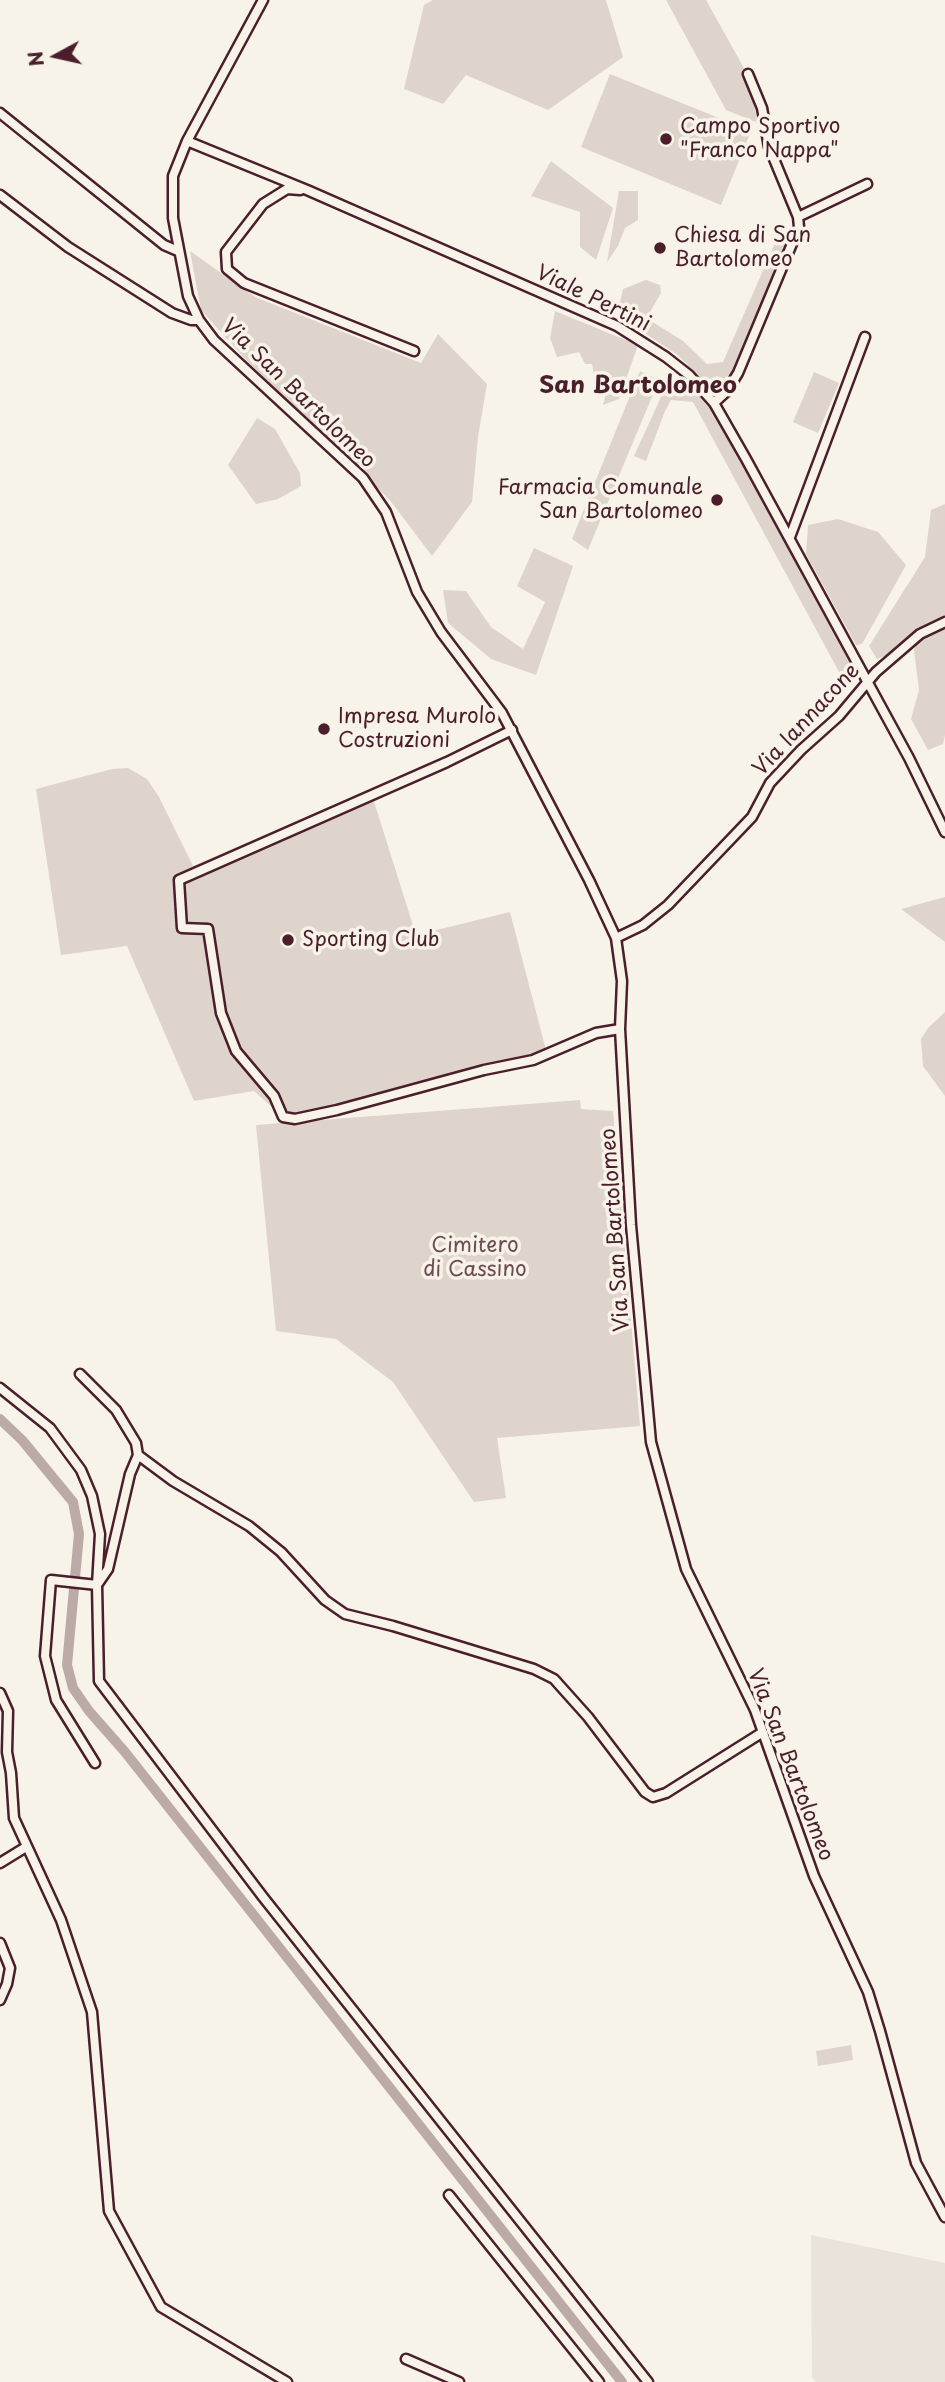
<!DOCTYPE html>
<style>
body{margin:0}
#map{position:relative;width:945px;height:2382px;overflow:hidden;background:#f7f3e8;font-family:"Playpen Sans",sans-serif}
canvas{display:block}
.north{position:absolute;left:21px;top:21px;width:70px;height:70px;-webkit-text-stroke:5px #f7f3e8;paint-order:stroke;rotate:262deg;font-size:19px;font-weight:700;line-height:28px;text-align:center;color:#4a1f2b}
.north::after{content:'';display:block;margin:auto;width:24px;height:32px;background:#4a1f2b;clip-path:polygon(50% 0,100% 100%,50% 72%,0 100%)}
</style>
<div id="map">
<canvas width="945" height="2382"></canvas>
<div class="north">N</div>
</div>
<script>
const ctx = document.querySelector('canvas').getContext('2d');
ctx.lineJoin = 'round';
function fill(path, color) { ctx.fillStyle = color; ctx.fill(path, 'evenodd'); }
const shape = rows => new Path2D(rows.map(r => 'M' + r).join(''));
function stroke(path, color, width, dash) { ctx.strokeStyle = color; ctx.lineWidth = width; ctx.lineCap = dash ? 'butt' : 'round'; ctx.setLineDash(dash || []); ctx.stroke(path); }
function write(font, color, halo, rows, align = 'center') {
  ctx.font = font + ' "Playpen Sans",sans-serif'; ctx.lineWidth = 7; ctx.setLineDash([]); ctx.textBaseline = 'middle'; ctx.strokeStyle = halo; ctx.fillStyle = color; for (const [text, x, y, turn = 0] of rows) {
    ctx.save(); ctx.translate(x, y); ctx.rotate((+turn || 0) * Math.PI / 180); ctx.textAlign = isNaN(turn) ? turn : align; if (halo) ctx.strokeText(text, 0, 0); ctx.fillText(text, 0, 0); ctx.restore();
  }
}
fill(shape([
 [811,2235,945,2263,945,2382,816,2382,812,2377]
]), '#eae3da');
fill(shape([
 [433,0,606,0,623,57,548,110,466,75,443,104,404,89,424,5],
 [666,0,706,0,745,70,758,123,726,110],
 [610,74,751,131,721,205,581,147],
 [551,161,613,208,596,260,580,247,580,212,531,196],
 [619,191,638,191,638,220,625,228,618,246,607,262],
 [782,227,794,231,732,373,725,378,702,380,678,355,646,334,651,321,683,341,707,364,723,362],
 [190,251,255,297,421,363,438,334,487,384,478,437,472,502,432,556,389,499,249,363,201,310],
 [646,280,660,285,661,293,643,324,617,316,623,289],
 [555,311,638,345,619,399,603,405,607,390,603,377,594,375,592,364,585,364,579,352,557,357,550,338],
 [640,371,659,380,588,550,572,539],
 [814,372,839,383,818,433,793,422],
 [677,381,696,389,715,413,859,674,845,683,693,402,671,400,665,411,646,461,634,456,661,397],
 [257,418,275,429,300,473,301,486,278,499,256,504,228,465],
 [945,504,945,617,907,638,887,655,877,659,869,646,925,557,931,510],
 [838,519,878,532,906,565,862,644,856,645,806,554,808,525],
 [534,548,573,566,536,675,491,659,448,623,443,590,466,591,491,627,523,649,545,602,517,586],
 [945,627,945,735,943,744,928,750,911,719,919,690,914,650,918,640],
 [128,768,147,779,159,797,193,866,370,789,416,935,510,912,547,1054,283,1117,254,1091,194,1101,127,946,61,955,36,789,112,769],
 [945,897,945,942,901,909],
 [945,1012,945,1096,923,1066,921,1039,928,1028],
 [580,1100,581,1109,613,1111,640,1426,497,1438,506,1498,474,1502,393,1382,336,1339,276,1331,256,1125],
 [851,2045,853,2060,818,2066,816,2051]
]), '#ded4cc');
stroke(shape([
 [0,1419,22,1440,73,1502,79,1534,67,1665,73,1688,89,1711,125,1752,622,2382]
]), '#bcaaa7', 10);
const street = shape([
 [263,0,187,141,173,176,173,218,188,296,199,320,214,340,363,478,386,512,417,592,441,632,502,713,589,880,616,938,622,981,620,1029,631,1225,651,1442,686,1569,755,1710,814,1876,868,1992,880,2031,916,2163,945,2217],
 [0,113,164,245,178,251],
 [187,141,307,190,617,326,666,357,689,375,714,403,746,459,909,758,945,832],
 [300,190,287,189,263,204,226,252,227,269,244,283,414,351],
 [0,195,68,247,172,313,191,320,199,320],
 [798,217,867,184],
 [714,403,727,391,738,373,799,227,798,217,769,147,762,108,748,74],
 [790,537,865,337],
 [512,730,447,762,179,880,182,928,208,929,221,1013,236,1051,274,1096,283,1117,295,1119,337,1110,484,1070,533,1060,596,1033,620,1029],
 [616,938,643,925,668,905,752,817,770,783,801,750,839,716,876,672,920,634,945,622],
 [80,1374,116,1410,136,1443,138,1455],
 [0,1388,50,1428,81,1470,92,1496,100,1534,97,1585,99,1681,263,1897,648,2382],
 [0,1693,8,1711,7,1752,11,1773,14,1818,61,1920,92,2012,109,2211,161,2307,287,2382],
 [95,1763,56,1700,45,1656,51,1580,97,1585,108,1569,130,1474,138,1455,173,1481,249,1526,281,1552,325,1600,345,1614,393,1626,534,1669,554,1679,588,1717,645,1792,653,1797,666,1793,763,1732],
 [0,1863,26,1847],
 [0,1943,10,1968,7,1984,0,2000],
 [449,2195,599,2382],
 [406,2359,459,2382]
]);
stroke(street, '#4a1f2b', 13);
stroke(street, '#f7f3e8', 8);
for (const [x, y, r, color] of [
 [666,139,7,"#4a1f2b"],
 [660,248,7,"#4a1f2b"],
 [717,500,7,"#4a1f2b"],
 [324,729,7,"#4a1f2b"],
 [288,940,7,"#4a1f2b"]
]) { const dot = new Path2D(); dot.arc(x, y, r, 0, 2 * Math.PI); ctx.fillStyle = color; ctx.fill(dot); stroke(dot, '#f7f3e8', 2.5); }
write('21px', '#4a1f2b', '#f7f3e8', [
 ["Campo Sportivo",680,127],
 ["\"Franco Nappa\"",680,151],
 ["Chiesa di San",674,236],
 ["Bartolomeo",674,260],
 ["Farmacia Comunale",703,488,"right"],
 ["San Bartolomeo",703,512,"right"],
 ["Impresa Murolo",338,717],
 ["Costruzioni",338,741],
 ["Sporting Club",302,940]
], 'left');
write('21px', '#4a1f2b', '#f7f3e8', [
 ["Viale Pertini",593,299,26],
 ["Via San Bartolomeo",298,394,44],
 ["Via Iannacone",807,720,-47],
 ["Via San Bartolomeo",616,1230,-94],
 ["Via San Bartolomeo",790,1765,69]
]);
write('21px', '#6f4c53', '#f7f3e8', [
 ["Cimitero",475,1246],
 ["di Cassino",475,1270]
]);
write('bold 24px', '#4a1f2b', '#f7f3e8', [
 ["San Bartolomeo",638,386]
]);
</script>
